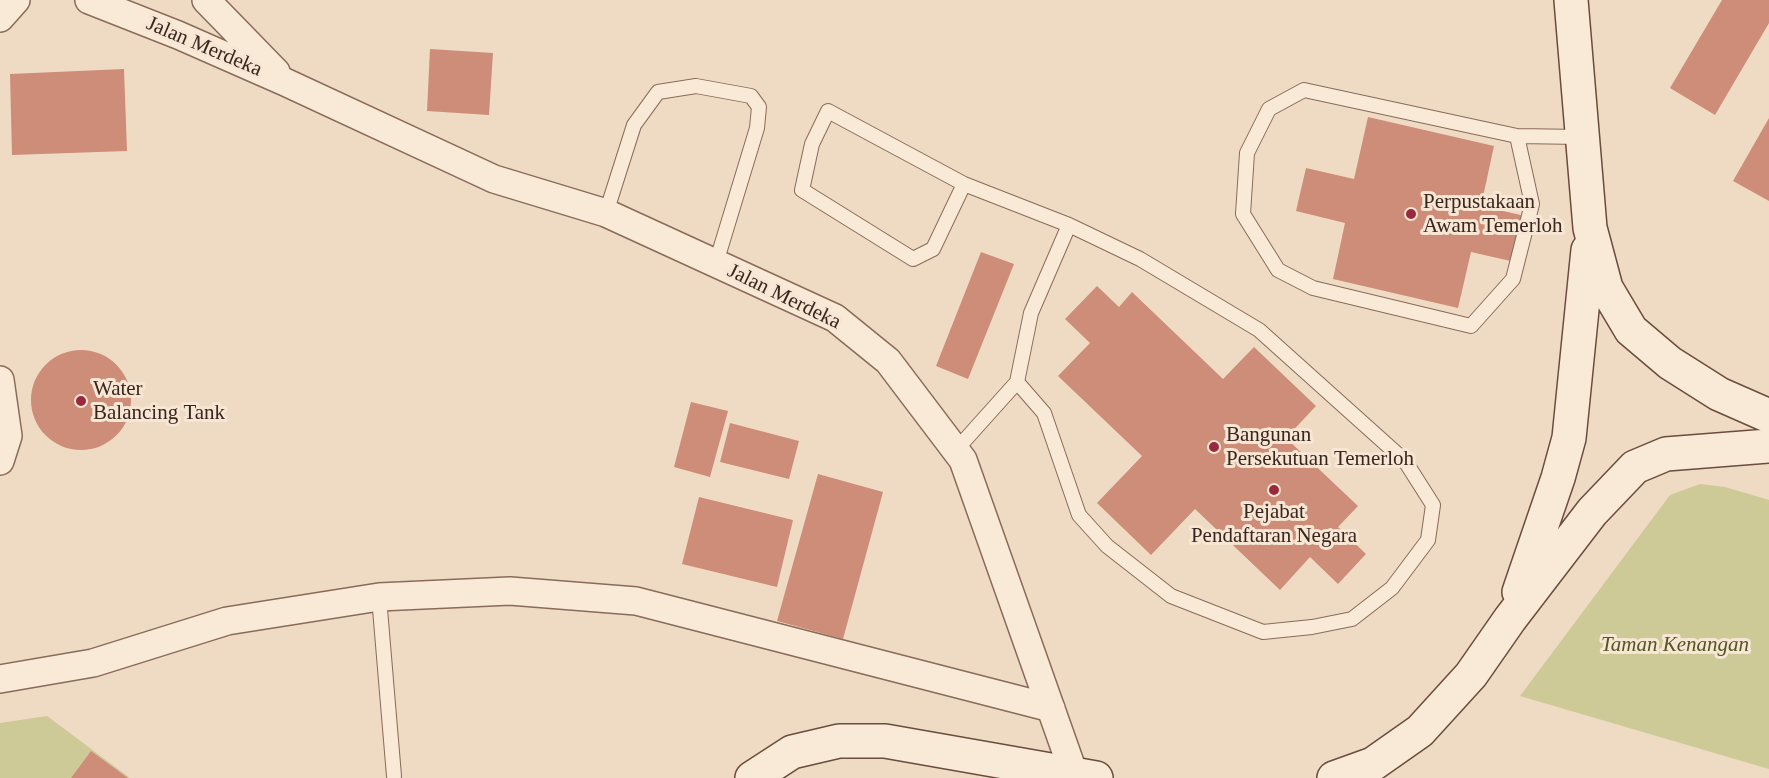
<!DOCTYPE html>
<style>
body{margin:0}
canvas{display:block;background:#efdac3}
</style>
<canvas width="1769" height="778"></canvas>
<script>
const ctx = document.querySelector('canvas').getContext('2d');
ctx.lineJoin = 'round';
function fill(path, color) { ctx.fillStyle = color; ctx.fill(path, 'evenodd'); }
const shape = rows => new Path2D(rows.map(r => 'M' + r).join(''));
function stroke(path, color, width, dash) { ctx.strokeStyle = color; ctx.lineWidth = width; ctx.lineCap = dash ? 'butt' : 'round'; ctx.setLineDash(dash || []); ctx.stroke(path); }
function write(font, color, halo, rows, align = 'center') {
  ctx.font = font + ' Georgia,serif'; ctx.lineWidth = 6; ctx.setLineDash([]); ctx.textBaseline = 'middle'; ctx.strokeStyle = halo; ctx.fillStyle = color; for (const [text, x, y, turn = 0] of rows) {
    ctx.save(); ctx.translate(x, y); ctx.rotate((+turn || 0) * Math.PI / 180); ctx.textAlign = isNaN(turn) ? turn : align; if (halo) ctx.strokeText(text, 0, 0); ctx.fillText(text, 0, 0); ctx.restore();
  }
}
fill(shape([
 [1700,484,1725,487,1769,500,1769,769,1520,696,1670,495],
 [47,716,130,778,0,778,0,723]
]), '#cdca97');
fill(shape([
 [1722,0,1769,0,1769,23,1715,115,1670,88],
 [430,49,493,53,489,115,427,111],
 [124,69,127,151,12,155,10,74],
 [1368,117,1494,146,1481,206,1525,216,1515,262,1471,252,1458,308,1333,279,1345,223,1296,211,1306,168,1354,179],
 [1769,118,1769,201,1733,181],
 [981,252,1014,264,968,379,936,366],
 [1097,286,1119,307,1132,292,1223,379,1254,347,1316,406,1286,438,1358,506,1338,527,1366,554,1338,584,1310,557,1280,590,1195,509,1151,555,1097,503,1142,456,1058,376,1090,343,1065,319],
 '31 400a50 50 0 1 1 100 0a50 50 0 1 1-100 0Z',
 [691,402,728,411,710,477,674,467],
 [730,423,799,441,789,479,720,462],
 [818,474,883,492,843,639,777,621],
 [699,497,793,520,777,587,682,564],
 [91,751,128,778,71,778]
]), '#ce8d79');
const lane = shape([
 [1517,136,1532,204,1513,279,1471,326,1313,288,1278,270,1243,214,1247,153,1269,109,1304,90,1517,136,1581,137],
 [964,184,933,249,913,259,802,190,812,144,828,111,964,184,1069,225,1140,259,1259,330,1405,461,1433,505,1428,540,1392,588,1352,619,1312,627,1263,632,1171,596,1107,546,1079,515,1044,413,1017,382],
 [606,213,634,125,658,92,696,86,751,96,759,107,757,128,716,263],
 [956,450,1017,382,1031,313,1069,225],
 [379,597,394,776]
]);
const street = shape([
 [89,0,178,35,285,82,494,179,606,213,835,318,888,361,963,460,1074,774],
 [206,0,276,72],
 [0,18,16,0],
 [0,380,8,436,0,461],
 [0,679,93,663,227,621,379,597,510,591,636,601,1051,708]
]);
const secondary = shape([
 [1571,0,1590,228,1606,288,1631,330,1670,363,1719,394,1769,416],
 [1519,592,1558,478,1569,438,1588,250],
 [752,778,792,752,839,741,885,741,1096,778],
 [1334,778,1373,764,1420,731,1471,675,1510,619,1592,512,1635,467,1666,454,1769,446]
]);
stroke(lane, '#8a6b5a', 16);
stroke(street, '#8a6b5a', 30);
stroke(secondary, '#6b4c3d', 36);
stroke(lane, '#f9e9d7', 14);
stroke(street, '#f9e9d7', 27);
stroke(secondary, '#f9e9d7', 33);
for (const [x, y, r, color] of [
 [1411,214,6,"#9a293d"],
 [81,401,6,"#9a293d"],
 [1214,447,6,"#9a293d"],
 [1274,490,6,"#9a293d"]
]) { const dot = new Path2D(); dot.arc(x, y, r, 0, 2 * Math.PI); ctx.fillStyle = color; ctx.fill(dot); stroke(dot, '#f6e6d3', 2); }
write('21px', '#39261e', '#f6e6d3', [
 ["Jalan Merdeka",204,47,23],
 ["Jalan Merdeka",784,297,26]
]);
write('21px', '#39261e', '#f6e6d3', [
 ["Perpustakaan",1423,202],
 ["Awam Temerloh",1423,226],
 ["Water",93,389],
 ["Balancing Tank",93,413],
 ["Bangunan",1226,435],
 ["Persekutuan Temerloh",1226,459],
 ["Pejabat",1274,512,"center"],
 ["Pendaftaran Negara",1274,536,"center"]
], 'left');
write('italic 21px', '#525624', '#f6e6d3', [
 ["Taman Kenangan",1675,645]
]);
</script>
